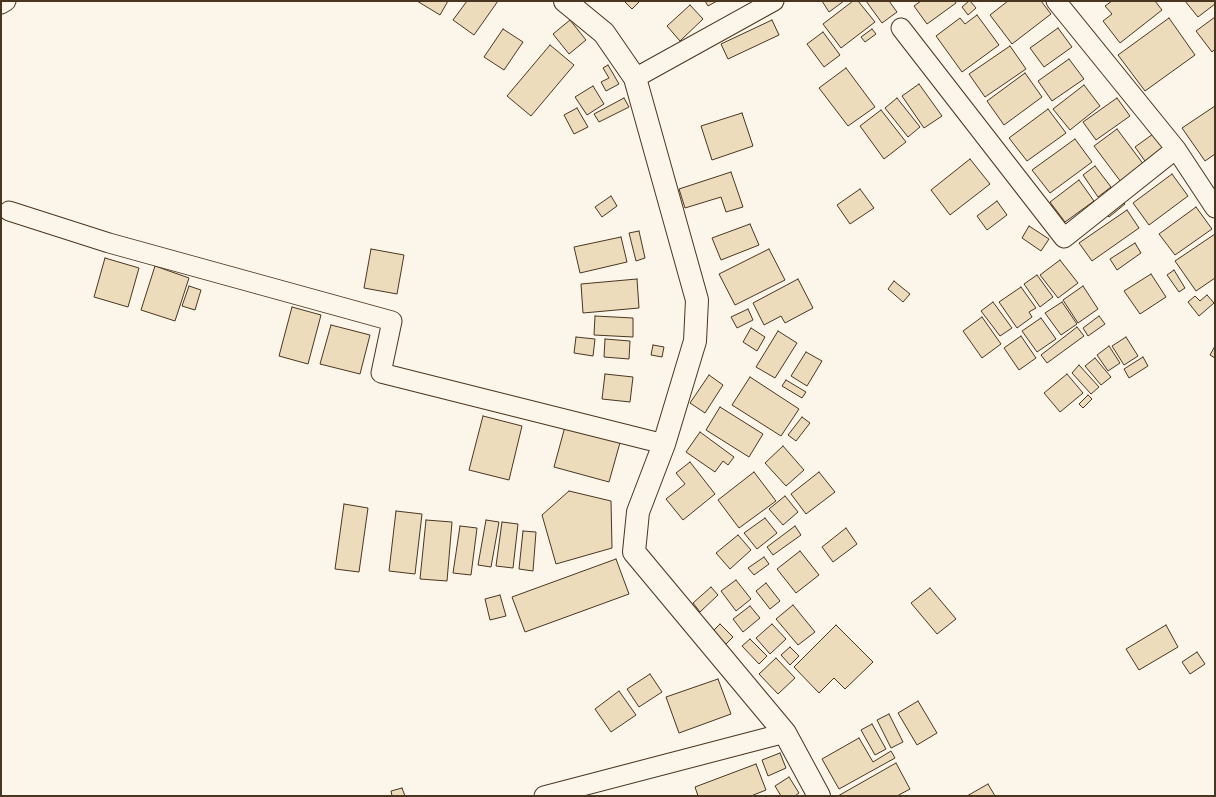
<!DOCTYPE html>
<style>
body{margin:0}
#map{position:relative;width:1216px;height:797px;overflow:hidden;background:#fbf6e9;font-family:Roboto,sans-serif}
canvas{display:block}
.frame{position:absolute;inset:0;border:2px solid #4a3520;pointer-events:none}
</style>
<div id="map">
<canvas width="1216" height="797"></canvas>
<div class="frame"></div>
</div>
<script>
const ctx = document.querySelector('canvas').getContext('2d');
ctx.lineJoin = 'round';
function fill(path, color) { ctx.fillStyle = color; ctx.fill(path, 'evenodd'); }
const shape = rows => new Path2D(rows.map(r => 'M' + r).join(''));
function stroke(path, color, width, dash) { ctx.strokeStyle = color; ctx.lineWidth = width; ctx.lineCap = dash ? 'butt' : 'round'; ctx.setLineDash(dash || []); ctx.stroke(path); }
const building = shape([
 [417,1,448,1,440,15,417,1],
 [467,1,498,1,474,35,453,20,467,1],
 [624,1,640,1,632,9,624,1],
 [705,1,717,1,708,6,705,1],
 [822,1,844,1,829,12,822,1],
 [853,1,858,1,875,22,841,48,823,24,853,1],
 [866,1,889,1,897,12,882,23,866,1],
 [921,1,955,1,956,3,927,24,914,6,921,1],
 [969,1,970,1,976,8,968,15,962,7,969,1],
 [1008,1,1041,1,1051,14,1012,44,990,15,1008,1],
 [1112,1,1155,1,1162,10,1120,43,1103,21,1112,14,1105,6,1112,1],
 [1185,1,1215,1,1215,4,1198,17,1185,1],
 [690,5,703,19,680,41,667,26,690,5],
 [977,15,999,45,962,72,936,36,960,18,965,24,977,15],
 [1215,17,1215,49,1212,52,1196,31,1215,17],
 [1169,18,1195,55,1145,91,1118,55,1169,18],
 [570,20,586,40,569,54,553,34,570,20],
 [772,20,779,35,728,59,721,44,772,20],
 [1058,28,1072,47,1044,67,1030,48,1058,28],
 [503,29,523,42,504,70,484,57,503,29],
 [872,29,876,34,865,42,861,37,872,29],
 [823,32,840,55,824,67,807,44,823,32],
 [550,45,574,65,531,116,507,96,550,45],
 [1010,46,1026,69,985,97,969,74,1010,46],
 [1069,59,1084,79,1052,101,1038,81,1069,59],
 [608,65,619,84,606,91,601,82,609,78,603,68,608,65],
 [846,68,875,107,848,126,819,88,846,68],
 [1025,73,1042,97,1004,125,987,101,1025,73],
 [919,84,942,116,924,128,902,96,919,84],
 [1084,85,1100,106,1070,130,1053,109,1084,85],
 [593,86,604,104,587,115,575,97,593,86],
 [624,98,629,107,599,122,594,114,624,98],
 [897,98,920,127,908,137,885,108,897,98],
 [1117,98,1130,116,1096,140,1083,122,1117,98],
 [1215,106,1215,154,1205,161,1182,128,1215,106],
 [577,108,588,127,574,134,564,115,577,108],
 [1048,109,1066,133,1027,161,1009,138,1048,109],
 [881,110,906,142,884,159,860,126,881,110],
 [742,113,753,146,712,160,701,126,742,113],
 [1117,129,1144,165,1121,182,1094,146,1117,129],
 [1153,134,1163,147,1145,161,1135,147,1153,134],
 [1075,139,1092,162,1050,193,1032,170,1075,139],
 [970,159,990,184,950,215,931,190,970,159],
 [1095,166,1111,187,1098,197,1083,175,1095,166],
 [731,172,743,207,726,212,721,197,685,208,679,189,731,172],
 [1172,174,1188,196,1149,225,1133,203,1172,174],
 [1079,180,1094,201,1065,222,1050,202,1079,180],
 [860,189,874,208,850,224,837,205,860,189],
 [611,196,617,206,602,217,595,207,611,196],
 [997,201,1007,215,987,230,977,216,997,201],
 [1122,201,1125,204,1109,217,1106,214,1122,201],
 [1196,207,1212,229,1175,255,1159,234,1196,207],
 [1127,210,1139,228,1092,261,1079,243,1127,210],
 [750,224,759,245,721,260,712,238,750,224],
 [1029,226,1049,239,1041,251,1022,238,1029,226],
 [639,231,645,258,636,261,629,233,639,231],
 [1215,234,1215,278,1196,291,1175,261,1215,234],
 [621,237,627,262,580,273,574,247,621,237],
 [1135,243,1141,253,1117,270,1110,259,1135,243],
 [371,249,404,255,397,294,364,288,371,249],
 [769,249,785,280,735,305,719,274,769,249],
 [105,258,139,268,128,307,94,297,105,258],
 [1060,260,1078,283,1058,298,1040,275,1060,260],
 [155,266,189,278,175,321,141,310,155,266],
 [1174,270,1185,288,1179,292,1167,275,1174,270],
 [1151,274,1166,297,1140,314,1124,291,1151,274],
 [1037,275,1053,297,1040,307,1024,284,1037,275],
 [637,279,639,308,583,313,581,284,637,279],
 [798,279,813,308,785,323,781,316,764,325,753,303,798,279],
 [894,281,910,294,903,302,888,289,894,281],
 [189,286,201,290,195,310,182,306,189,286],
 [1083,286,1098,309,1078,323,1063,300,1083,286],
 [1021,287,1036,308,1029,312,1032,317,1017,328,999,302,1021,287],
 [1207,295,1214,303,1199,316,1188,302,1195,296,1200,301,1207,295],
 [993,302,1012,328,1000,336,981,311,993,302],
 [1062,302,1077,324,1061,335,1045,313,1062,302],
 [292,307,321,315,308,364,279,356,292,307],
 [748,309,753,320,737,328,731,317,748,309],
 [595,316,633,318,633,337,594,335,595,316],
 [1099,316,1105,324,1088,336,1083,328,1099,316],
 [982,317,1001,344,982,358,963,331,982,317],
 [1041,318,1056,339,1037,352,1022,331,1041,318],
 [331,325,370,335,360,374,320,364,331,325],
 [1077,327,1084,336,1047,363,1041,355,1077,327],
 [751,328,765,337,757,351,743,342,751,328],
 [778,331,797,343,775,378,756,367,778,331],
 [1021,336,1036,358,1019,370,1004,348,1021,336],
 [576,337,595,339,593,356,574,353,576,337],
 [1126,337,1138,356,1124,365,1112,346,1126,337],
 [605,339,630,341,629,359,604,357,605,339],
 [653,345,664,347,662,357,651,355,653,345],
 [1109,346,1120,363,1108,371,1097,355,1109,346],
 [1215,346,1215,358,1210,355,1215,346],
 [806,352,822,361,807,386,791,376,806,352],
 [1143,357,1148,366,1129,378,1124,369,1143,357],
 [1095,358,1111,377,1101,385,1085,366,1095,358],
 [1079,365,1099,387,1091,394,1072,373,1079,365],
 [605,374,633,377,630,402,602,399,605,374],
 [1067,374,1083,393,1060,412,1044,393,1067,374],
 [709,375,723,385,705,413,690,403,709,375],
 [750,377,799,409,781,436,732,405,750,377],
 [786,380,806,392,802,398,782,386,786,380],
 [1088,395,1092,399,1083,408,1079,404,1088,395],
 [720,407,763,434,749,457,706,430,720,407],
 [483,416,522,426,509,480,469,470,483,416],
 [802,417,810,423,796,441,788,435,802,417],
 [566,423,621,439,609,482,554,467,566,423],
 [700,432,734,457,728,465,723,461,715,472,686,452,700,432],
 [783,446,804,470,786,486,765,463,783,446],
 [690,462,715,494,683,520,666,499,685,484,676,473,690,462],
 [754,472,776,501,739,528,718,500,754,472],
 [819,472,835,492,806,514,791,494,819,472],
 [569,491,611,501,612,548,556,564,542,515,569,491],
 [785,496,798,512,783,525,769,509,785,496],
 [344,504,368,508,359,572,335,569,344,504],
 [396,511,422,514,415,574,389,571,396,511],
 [765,518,777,533,757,549,744,533,765,518],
 [426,520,452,522,447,581,420,579,426,520],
 [486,520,499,522,491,567,478,565,486,520],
 [502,522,518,524,513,568,496,566,502,522],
 [460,526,477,528,471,575,453,573,460,526],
 [795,526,801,535,773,555,767,547,795,526],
 [846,528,857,544,833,562,822,547,846,528],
 [523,531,536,532,533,571,519,569,523,531],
 [738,535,751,550,730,569,716,553,738,535],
 [800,551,819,575,796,593,777,569,800,551],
 [764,557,769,564,754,575,748,568,764,557],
 [616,559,629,594,525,632,512,597,616,559],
 [736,580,751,599,736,611,721,591,736,580],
 [766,583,780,601,770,609,756,591,766,583],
 [711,587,718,595,700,612,693,603,711,587],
 [930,588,956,619,937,634,911,603,930,588],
 [500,595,506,616,490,620,485,599,500,595],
 [793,605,815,632,798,645,776,619,793,605],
 [750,606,760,618,743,632,733,619,750,606],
 [720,624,733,637,726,644,713,631,720,624],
 [772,624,786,639,770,654,756,638,772,624],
 [836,625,873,662,845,689,834,678,819,693,794,667,836,625],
 [1166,625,1178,647,1139,670,1126,649,1166,625],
 [750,639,767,656,759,664,742,646,750,639],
 [790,647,799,656,790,665,781,655,790,647],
 [1197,652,1205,664,1190,674,1182,662,1197,652],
 [776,658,795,678,778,694,759,674,776,658],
 [650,674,662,692,639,707,627,689,650,674],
 [718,679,731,714,679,733,666,697,718,679],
 [619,691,636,715,611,732,595,709,619,691],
 [918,701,937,733,917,745,898,713,918,701],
 [889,714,903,742,891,748,877,720,889,714],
 [872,724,886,749,875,755,861,730,872,724],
 [859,738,873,762,891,751,895,758,839,789,822,759,859,738],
 [780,753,786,768,768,776,762,760,780,753],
 [896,763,910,789,897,796,838,796,896,763],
 [756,764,766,790,751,796,698,796,695,787,756,764],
 [789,777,799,793,795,796,781,796,775,786,789,777],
 [988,784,995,796,967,796,988,784],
 [402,788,405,796,392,796,391,791,402,788]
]);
fill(building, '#ecdcbc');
stroke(building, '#4a3520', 1);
const minor = shape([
 [1056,1,1176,149,1215,208],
 [1,4,6,1],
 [901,28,1064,238,1176,149],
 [635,78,774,1],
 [9,211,109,243,392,321,381,373,664,444],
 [544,796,785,733]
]);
const tertiary = shape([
 [565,1,604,33,635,78,697,300,695,341,664,444,638,512,634,552,785,733,819,796]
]);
stroke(minor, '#4a3520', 21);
stroke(tertiary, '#4a3520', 24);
stroke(minor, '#fbf6e9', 19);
stroke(tertiary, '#fbf6e9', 22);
</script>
